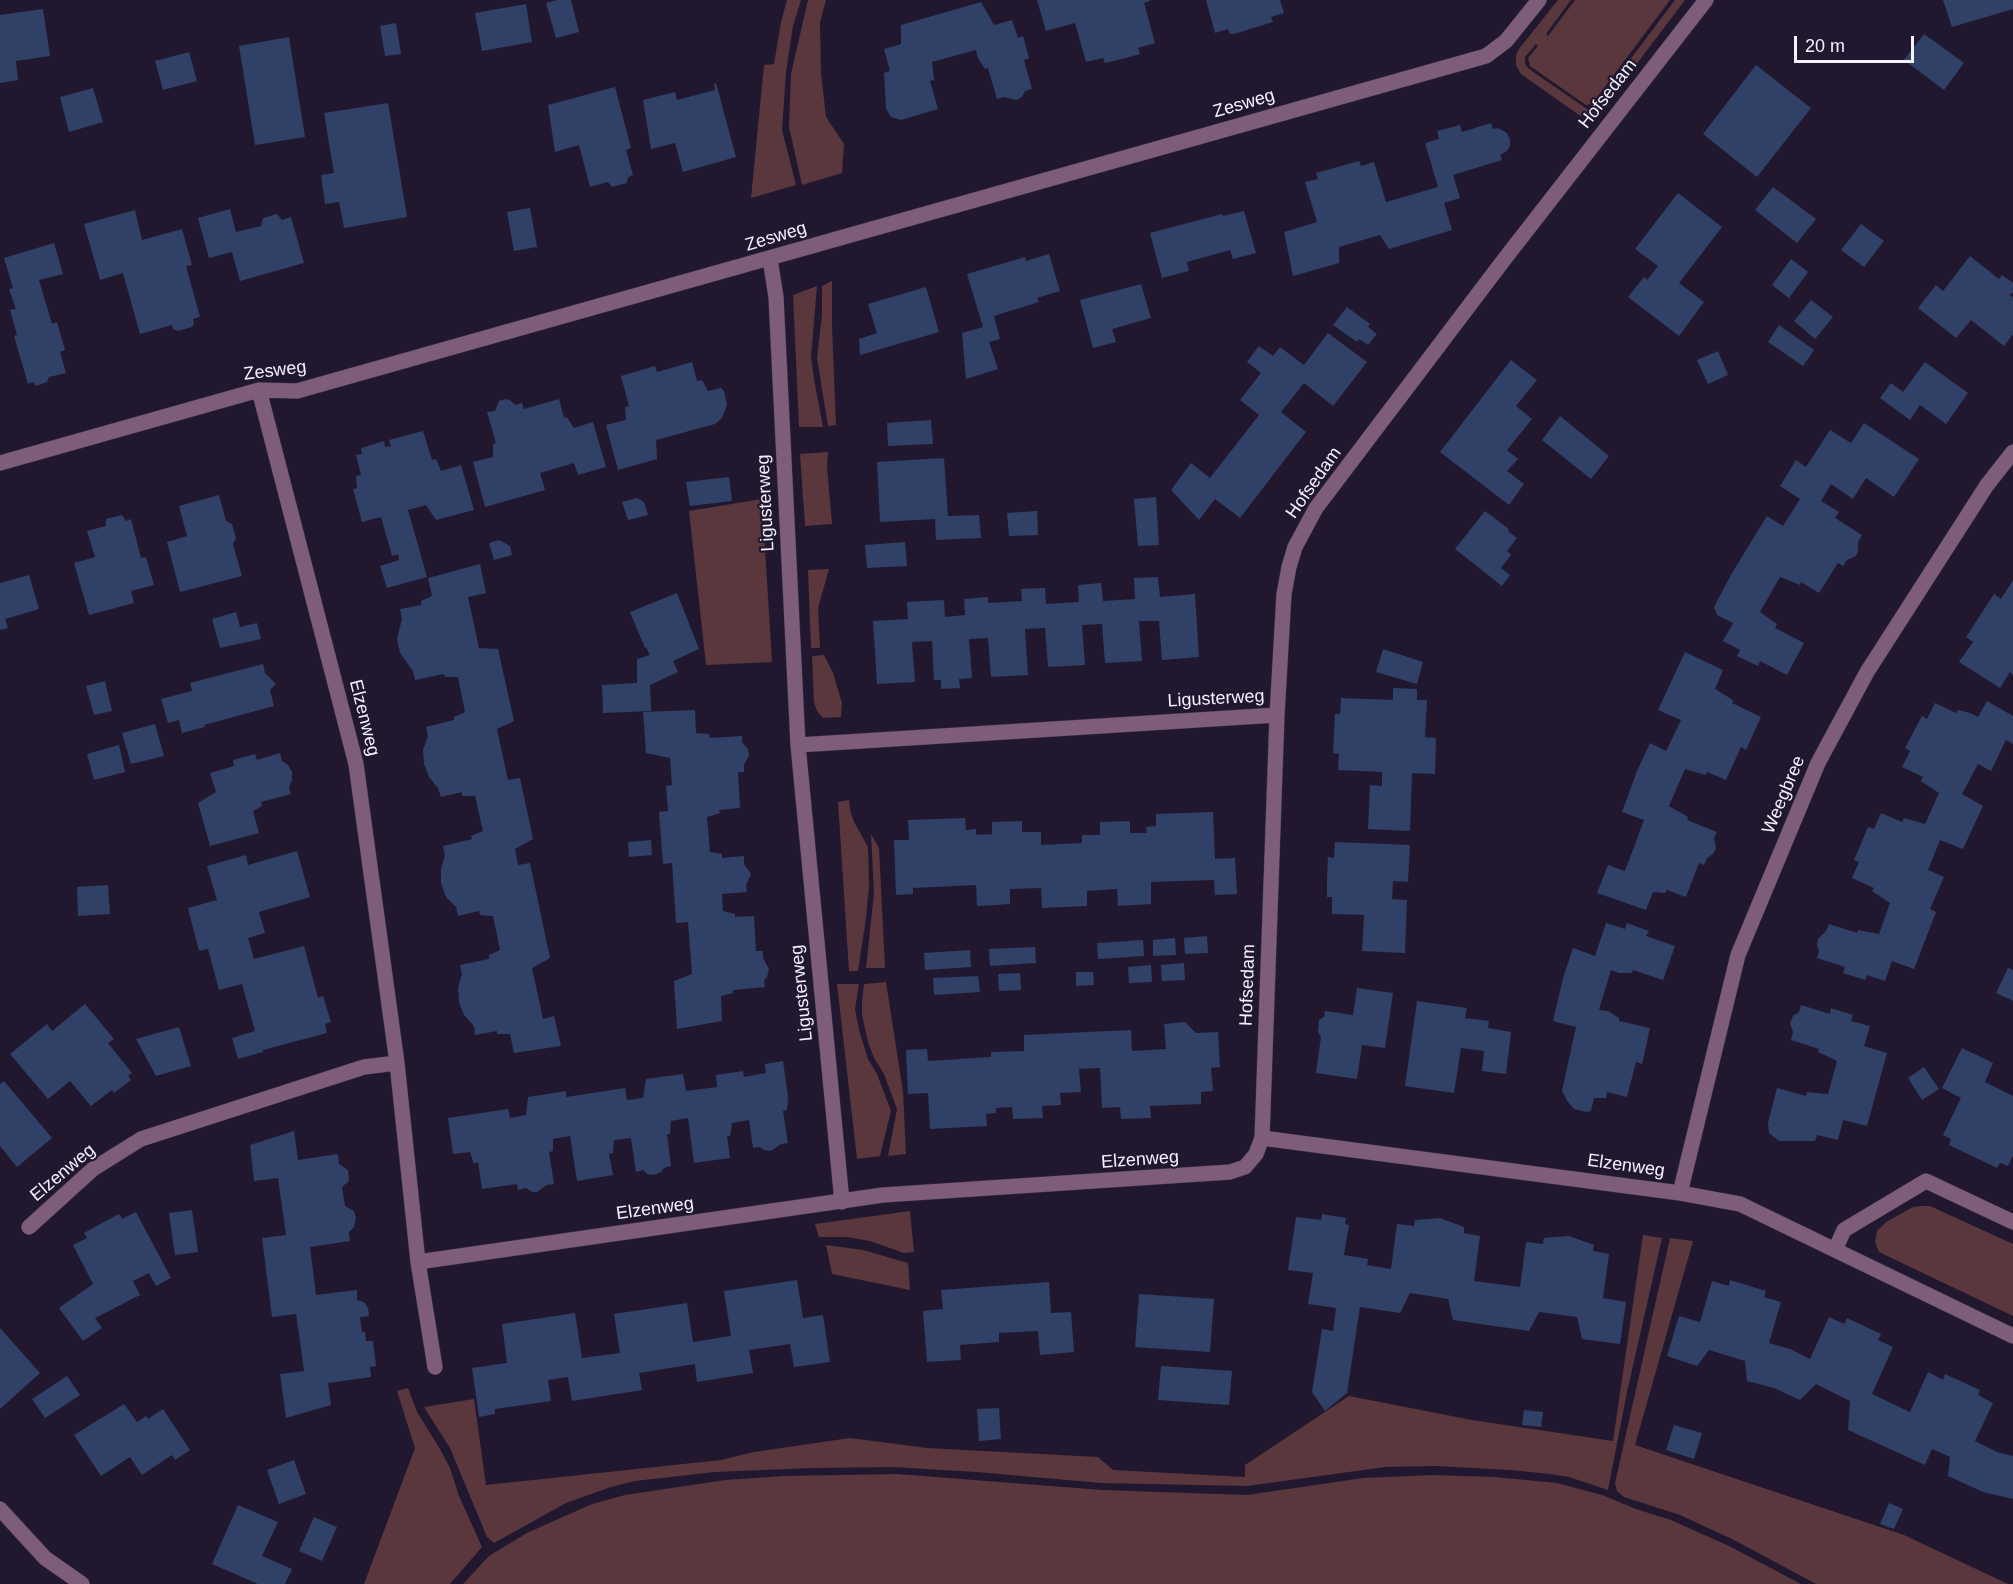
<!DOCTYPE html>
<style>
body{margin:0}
#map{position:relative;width:2013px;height:1584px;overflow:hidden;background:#211830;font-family:Helvetica,sans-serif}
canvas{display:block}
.scale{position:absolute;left:1794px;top:36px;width:120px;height:27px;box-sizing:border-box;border:3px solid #f6f2fd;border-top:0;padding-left:8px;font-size:18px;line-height:21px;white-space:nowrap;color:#f6f2fd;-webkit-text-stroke:4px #211830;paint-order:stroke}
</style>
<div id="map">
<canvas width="2013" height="1584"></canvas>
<div class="scale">20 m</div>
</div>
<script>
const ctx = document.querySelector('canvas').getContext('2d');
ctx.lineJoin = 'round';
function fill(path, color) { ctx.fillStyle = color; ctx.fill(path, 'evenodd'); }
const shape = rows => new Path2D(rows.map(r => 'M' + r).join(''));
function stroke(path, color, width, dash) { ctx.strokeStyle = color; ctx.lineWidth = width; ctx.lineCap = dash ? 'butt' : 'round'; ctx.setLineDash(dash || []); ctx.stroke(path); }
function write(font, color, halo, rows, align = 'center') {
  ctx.font = font + ' Helvetica,sans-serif'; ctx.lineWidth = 4.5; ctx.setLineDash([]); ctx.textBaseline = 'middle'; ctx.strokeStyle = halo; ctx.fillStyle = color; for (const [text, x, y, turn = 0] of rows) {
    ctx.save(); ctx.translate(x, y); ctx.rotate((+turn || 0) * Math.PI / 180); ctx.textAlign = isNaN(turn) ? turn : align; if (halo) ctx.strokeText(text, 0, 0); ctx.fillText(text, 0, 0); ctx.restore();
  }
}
fill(shape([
 [787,0,801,0,793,26,786,72,782,130,796,185,751,198,764,65,774,64,781,22],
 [808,0,826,0,820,22,821,73,826,117,844,144,842,173,802,185,789,127,791,74],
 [1558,0,1571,0,1546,34,1548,36,1575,0,1670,0,1592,104,1586,105,1583,103,1530,66,1528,58,1538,46,1536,44,1525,57,1525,64,1529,69,1587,109,1593,108,1596,105,1675,0,1685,0,1601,111,1595,116,1589,118,1579,115,1521,74,1516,65,1516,56,1519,49],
 [832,281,832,326,836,425,828,426,817,358,822,315,822,286],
 [817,286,811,357,814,379,823,427,799,427,793,295],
 [828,452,827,467,832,524,805,526,800,454],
 [762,499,772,662,706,665,689,511],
 [829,569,818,608,820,648,811,648,808,570],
 [824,655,833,673,842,703,841,717,823,718,817,711,814,702,812,656],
 [849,800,850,810,854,822,868,847,869,885,866,918,858,971,849,971,838,802],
 [871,834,879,848,885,968,866,968,874,893],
 [886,982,903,1092,906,1154,888,1156,897,1109,884,1074,874,1058,868,1042,862,1015,862,1001,864,984],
 [837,984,859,984,855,1009,859,1030,868,1059,877,1074,891,1111,880,1156,857,1159],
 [1922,1206,1930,1206,2013,1244,2013,1316,1879,1252,1875,1242,1877,1231,1886,1222,1913,1207],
 [910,1211,914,1252,904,1253,870,1241,847,1237,819,1237,815,1224],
 [1643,1235,1662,1238,1627,1392,1608,1490,1569,1477,1550,1474,1511,1470,1435,1466,1385,1467,1247,1486,1101,1483,977,1472,893,1467,811,1468,715,1472,635,1481,611,1487,566,1503,494,1543,487,1537,450,1448,424,1407,474,1399,486,1485,721,1460,754,1452,850,1438,927,1448,1098,1457,1113,1470,1245,1477,1245,1465,1349,1396,1472,1420,1613,1441],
 [1670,1238,1693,1241,1635,1445,1904,1535,2008,1584,1816,1584,1734,1540,1680,1515,1624,1497,1617,1491,1615,1483],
 [826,1245,863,1250,908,1263,910,1290,832,1274],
 [408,1388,417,1412,440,1449,450,1468,459,1496,482,1547,450,1584,364,1584,415,1448,397,1391],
 [897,1474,1102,1490,1247,1495,1363,1478,1433,1475,1495,1477,1557,1483,1602,1495,1636,1509,1671,1520,1729,1546,1801,1584,463,1584,489,1556,527,1533,592,1504,625,1495,725,1480,784,1476]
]), '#5a363d');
fill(shape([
 [557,0,571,0,579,32,556,38,546,3],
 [1037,0,1152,0,1144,3,1155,43,1138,48,1140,54,1122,59,1105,63,1103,58,1086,62,1075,23,1046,31],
 [1206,0,1280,0,1284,13,1271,17,1273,22,1234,34,1230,34,1228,29,1215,33],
 [1943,0,2013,0,2013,9,1952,27],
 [981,2,994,25,1012,20,1018,38,1023,36,1029,58,1024,60,1032,89,1025,91,1022,97,1016,100,1004,97,997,99,988,68,985,69,978,58,976,50,932,62,934,80,930,81,938,109,901,120,891,117,886,109,884,73,890,71,884,49,901,44,901,25],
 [526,4,532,42,482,51,475,13],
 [43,9,50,56,16,61,18,80,0,83,0,15],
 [396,23,401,54,385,56,380,26],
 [1924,34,1964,63,1944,90,1904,60],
 [289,37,305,137,255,145,239,46],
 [189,52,197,81,163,90,155,61],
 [1756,65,1811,108,1757,177,1703,134],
 [716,83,736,157,683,172,675,143,651,149,643,100,675,92,677,100,715,90,714,84],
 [615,87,631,148,626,150,633,175,628,177,627,183,612,187,608,182,590,187,579,145,555,152,548,105],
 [93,88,103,122,69,132,60,97],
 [388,103,407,217,344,228,339,202,325,204,321,175,334,173,324,113],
 [1491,123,1493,129,1498,128,1507,133,1510,140,1510,146,1507,151,1500,155,1502,160,1453,175,1460,198,1444,203,1452,230,1389,249,1380,235,1339,247,1339,263,1293,276,1284,232,1317,222,1305,182,1318,179,1316,173,1359,161,1361,166,1374,162,1386,202,1438,187,1425,143,1439,139,1437,131,1460,125,1462,132],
 [1773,187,1816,219,1797,243,1755,210],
 [1678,193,1722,227,1679,283,1704,302,1679,336,1628,297,1644,277,1647,280,1658,266,1635,249],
 [530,208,537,247,514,251,507,212],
 [230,209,236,232,261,226,263,218,277,214,282,220,291,217,304,263,240,281,232,252,209,258,198,218],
 [135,210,142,240,182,229,192,265,186,266,200,317,193,319,194,323,192,327,178,331,173,329,172,325,140,334,123,273,100,280,84,224],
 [1244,211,1256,253,1233,259,1230,250,1187,262,1189,271,1162,278,1150,233,1222,214,1223,216],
 [1861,224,1884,241,1864,267,1841,250],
 [54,243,63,274,39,280,52,324,57,322,65,350,60,352,66,373,49,377,47,382,36,386,33,382,28,384,14,336,17,335,10,310,16,309,9,289,13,288,4,258],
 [1049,254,1060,291,1037,298,1039,302,994,316,1000,339,989,342,998,369,966,379,962,333,983,327,967,274,1025,257,1026,261],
 [1970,256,1999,279,2002,275,2013,283,2013,292,2010,295,2013,298,2013,334,2004,346,1971,320,1956,338,1918,308,1936,285,1943,291],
 [1791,259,1808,272,1789,298,1772,285],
 [1141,284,1151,318,1112,329,1116,342,1093,348,1080,300],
 [926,287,939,332,860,355,859,339,877,333,868,304],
 [1811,300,1833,317,1815,339,1794,321],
 [1347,307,1370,324,1368,327,1377,334,1368,345,1359,339,1357,342,1333,325],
 [1779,325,1814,350,1803,366,1768,342],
 [1328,333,1367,362,1333,406,1304,383,1281,412,1306,432,1240,518,1215,499,1199,520,1171,490,1191,463,1210,478,1259,415,1240,400,1261,373,1247,362,1259,346,1273,356,1280,347,1304,365],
 [1718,351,1728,375,1708,384,1697,360],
 [1511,360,1537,380,1516,406,1532,419,1507,450,1518,459,1507,471,1524,484,1509,505,1440,452],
 [692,362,697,381,702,380,708,391,721,388,724,391,727,405,722,418,715,424,656,440,657,459,618,470,606,425,626,420,625,407,629,406,621,376,655,366,657,372],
 [1925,362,1968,393,1946,424,1920,405,1910,420,1880,398,1891,383,1903,392],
 [506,399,510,400,515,405,522,403,524,409,559,399,564,418,567,417,574,428,593,422,606,467,578,475,574,463,540,473,545,490,485,507,473,462,493,457,493,444,496,443,487,412,495,411,499,401],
 [1560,416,1609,456,1591,479,1542,440],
 [931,420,933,444,888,446,887,423],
 [1864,423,1919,459,1894,497,1866,478,1853,499,1831,484,1821,501,1839,512,1835,518,1862,535,1858,542,1858,551,1856,556,1847,560,1843,566,1838,563,1819,593,1801,582,1800,585,1780,577,1760,612,1777,624,1775,628,1804,643,1787,675,1760,661,1758,666,1737,656,1740,650,1723,641,1733,623,1717,615,1714,607,1732,573,1767,516,1783,526,1800,499,1780,486,1796,460,1806,467,1830,430,1851,443],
 [423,431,432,460,436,459,441,471,461,465,474,510,436,520,426,505,408,510,427,577,387,588,380,566,399,560,398,554,392,556,381,517,362,522,353,489,357,488,356,476,361,475,356,455,362,454,361,448,384,441,385,447,391,446,389,440],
 [944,458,948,516,979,515,981,538,936,540,935,519,880,522,877,462],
 [729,477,732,501,690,506,686,482],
 [219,495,226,521,232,524,236,538,233,544,242,576,180,592,167,542,187,536,179,506],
 [1156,497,1159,545,1138,546,1134,499],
 [637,498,644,502,648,515,628,520,622,502],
 [1037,511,1038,535,1009,536,1007,513],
 [1485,511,1509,529,1508,531,1517,538,1507,551,1511,555,1501,568,1510,575,1502,586,1455,549],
 [122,515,126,521,131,519,141,558,146,557,154,585,131,591,134,603,89,615,74,563,95,557,87,531,106,526,106,519],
 [499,540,510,546,512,555,494,560,489,543],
 [905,542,907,566,867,568,865,545],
 [480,564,486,593,468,597,479,648,498,649,514,721,497,729,508,780,520,778,533,839,515,849,518,865,530,863,550,958,532,968,543,1019,554,1016,561,1046,514,1053,510,1034,497,1034,497,1031,475,1035,474,1026,464,1015,459,1002,458,988,462,974,460,965,489,959,489,955,500,950,493,916,480,915,479,911,458,916,456,907,446,897,441,883,441,869,445,855,443,846,472,839,471,836,483,831,475,796,462,796,462,792,441,797,438,788,429,777,424,764,423,750,428,736,426,727,454,720,454,717,465,712,458,677,445,677,444,674,415,680,413,671,400,653,397,639,402,619,400,609,421,605,421,601,432,596,428,578],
 [29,575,39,609,5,619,8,628,0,630,0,583],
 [1158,577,1160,597,1195,594,1199,657,1162,660,1159,621,1139,621,1142,661,1105,663,1102,624,1082,625,1085,665,1048,667,1045,628,1025,629,1028,675,991,677,988,638,969,639,972,678,959,679,960,688,941,689,941,680,934,680,932,641,912,642,915,682,877,684,873,621,908,619,907,602,944,600,945,617,965,615,964,599,988,597,988,603,1022,601,1021,589,1045,588,1046,604,1079,602,1078,585,1101,583,1103,601,1135,599,1134,578],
 [2013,580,2013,675,2010,672,2000,688,1959,662,1973,642,1966,637,1994,594,2001,599],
 [677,593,699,649,673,661,678,672,650,685,651,711,603,713,602,685,637,683,637,659,650,655,646,647,645,648,630,612],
 [236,612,240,627,257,623,261,639,220,648,212,619],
 [1383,649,1423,662,1417,684,1376,672],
 [1685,652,1723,670,1715,689,1733,700,1732,703,1761,717,1746,750,1741,747,1726,780,1707,772,1705,775,1685,769,1669,806,1688,817,1687,820,1717,832,1714,838,1716,848,1713,854,1707,858,1704,865,1699,863,1686,897,1667,890,1665,893,1653,892,1646,910,1597,893,1608,865,1625,871,1644,820,1622,812,1637,771,1650,743,1666,751,1681,720,1658,710],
 [263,664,265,673,276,684,270,690,274,706,204,725,205,727,182,733,179,720,168,723,161,699,192,691,190,683],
 [105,681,112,711,94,715,86,686],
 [1393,688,1417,689,1417,700,1427,700,1425,737,1436,738,1435,774,1412,773,1410,831,1368,829,1370,785,1382,786,1382,772,1338,770,1339,754,1333,753,1335,714,1340,714,1341,698,1393,700],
 [1987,701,2013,716,2013,744,2006,740,1991,771,1978,764,1962,794,1983,806,1963,849,1940,840,1928,870,1944,877,1930,909,1936,912,1914,969,1892,961,1885,981,1867,975,1865,980,1843,973,1845,967,1817,958,1819,951,1817,946,1818,939,1826,931,1829,924,1857,933,1858,930,1879,934,1890,903,1872,891,1874,888,1852,878,1859,862,1854,860,1868,827,1874,829,1881,813,1902,822,1904,818,1925,824,1939,793,1921,781,1923,777,1902,767,1910,751,1905,748,1922,716,1927,719,1935,703,1956,713,1958,710,1970,713,1978,717],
 [695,710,696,733,709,734,710,738,742,736,742,742,748,749,749,755,744,765,744,772,738,772,740,808,719,810,720,813,707,817,710,852,722,854,722,858,744,856,744,864,751,874,746,885,747,892,722,894,723,911,735,914,735,917,754,916,756,951,763,951,763,958,769,969,767,977,764,980,765,987,733,990,733,993,721,996,722,1021,677,1029,674,981,692,974,688,922,676,923,672,863,663,864,659,812,668,811,666,786,672,785,670,758,646,753,643,712],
 [155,724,164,756,131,764,122,733],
 [119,745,125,772,94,780,87,754],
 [280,753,282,761,288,765,292,772,292,780,289,787,291,794,261,802,262,806,253,811,259,833,210,846,198,803,216,792,210,773,234,766,233,760,255,754,257,760],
 [1213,812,1215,859,1235,858,1237,894,1215,895,1214,880,1151,882,1151,904,1118,906,1117,889,1087,891,1087,906,1042,908,1041,888,1010,889,1010,904,996,905,977,906,976,885,913,888,913,894,896,895,894,840,909,840,908,820,965,818,966,830,976,829,976,835,992,834,992,822,1022,821,1022,832,1041,832,1041,845,1082,843,1082,835,1100,835,1100,822,1130,821,1130,833,1147,833,1146,827,1156,826,1156,814],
 [651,840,652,855,629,857,628,842],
 [1335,842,1410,845,1408,882,1393,881,1392,899,1407,900,1405,953,1362,951,1364,915,1332,914,1332,897,1327,897,1327,877,1328,857,1334,858],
 [297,851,310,897,259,912,265,933,248,938,254,959,304,946,318,998,323,996,331,1022,325,1024,327,1033,263,1050,263,1052,238,1059,232,1038,255,1031,242,984,219,990,208,949,199,951,188,908,217,900,207,866,246,855,248,865],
 [108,885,110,914,78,916,77,887],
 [1606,923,1625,929,1627,923,1649,931,1646,936,1675,946,1663,980,1633,970,1632,973,1619,973,1611,970,1599,1010,1608,1011,1619,1018,1619,1021,1650,1028,1642,1064,1636,1062,1627,1097,1607,1092,1606,1098,1594,1098,1591,1111,1587,1112,1574,1109,1568,1102,1562,1091,1576,1027,1553,1021,1563,978,1573,948,1595,956],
 [1207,936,1208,953,1185,954,1184,938],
 [1175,938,1176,955,1153,956,1153,940],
 [1143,940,1144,956,1098,959,1097,943],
 [1035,947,1036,963,990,966,989,949],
 [970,950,971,967,925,970,924,953],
 [1184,963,1185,980,1162,981,1161,965],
 [1151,965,1152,982,1129,983,1128,967],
 [2008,968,2013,970,2013,1001,1996,993],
 [1076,972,1093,972,1094,985,1076,986],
 [1020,973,1021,990,999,991,998,974],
 [978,976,980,992,934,995,933,978],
 [1357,988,1393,993,1385,1048,1362,1045,1357,1079,1316,1073,1321,1037,1318,1032,1319,1020,1324,1017,1325,1011,1353,1015],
 [1417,1001,1467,1008,1465,1018,1489,1021,1488,1028,1511,1032,1506,1074,1482,1071,1484,1051,1461,1048,1454,1093,1405,1086],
 [85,1004,114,1039,108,1043,132,1073,128,1076,131,1080,114,1093,112,1090,91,1106,70,1081,48,1099,10,1054,47,1024,52,1031],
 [1801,1005,1830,1014,1831,1008,1853,1015,1851,1021,1870,1026,1864,1046,1887,1053,1867,1126,1843,1120,1838,1140,1817,1135,1815,1141,1779,1141,1769,1133,1768,1123,1777,1088,1806,1096,1807,1092,1828,1094,1837,1061,1818,1052,1819,1049,1791,1040,1793,1032,1790,1023,1793,1016,1799,1012],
 [1185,1022,1196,1033,1218,1032,1220,1067,1211,1068,1213,1091,1201,1092,1201,1104,1150,1106,1151,1118,1121,1119,1120,1107,1102,1108,1100,1068,1079,1069,1081,1092,1060,1093,1061,1105,1042,1106,1043,1118,1013,1119,1012,1107,996,1108,996,1113,986,1114,987,1126,930,1129,928,1093,908,1094,906,1050,927,1049,928,1061,991,1057,991,1052,1024,1051,1024,1035,1131,1030,1132,1051,1166,1049,1164,1024],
 [179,1027,191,1066,156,1076,136,1039],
 [1962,1048,1993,1063,1985,1082,2013,1096,2013,1155,2008,1166,2000,1163,1997,1168,1949,1145,1951,1139,1943,1135,1961,1098,1942,1088],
 [783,1061,788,1097,787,1110,783,1111,788,1143,781,1144,771,1151,764,1150,760,1147,753,1148,749,1120,732,1123,730,1136,727,1136,730,1158,694,1163,688,1118,671,1121,670,1134,667,1134,671,1166,664,1168,661,1172,654,1175,647,1174,643,1170,636,1172,631,1138,614,1140,613,1153,609,1154,613,1175,577,1181,570,1136,553,1139,553,1151,549,1152,554,1184,547,1185,537,1192,532,1192,526,1188,518,1190,517,1184,482,1189,478,1162,474,1164,470,1152,453,1154,448,1118,508,1109,510,1118,526,1115,528,1097,566,1091,566,1097,625,1088,627,1100,643,1098,646,1079,683,1074,686,1091,717,1087,716,1075,743,1071,744,1077,766,1073,765,1064],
 [1924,1067,1939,1089,1922,1100,1908,1078],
 [4,1081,52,1138,17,1167,0,1146,0,1084],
 [294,1131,298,1160,338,1154,339,1164,348,1170,349,1181,342,1187,345,1206,354,1211,356,1218,354,1227,349,1232,350,1241,310,1247,316,1295,357,1290,357,1300,364,1302,368,1308,369,1316,360,1317,362,1332,365,1332,366,1341,373,1341,376,1366,370,1367,371,1377,328,1383,331,1405,286,1418,280,1374,304,1371,300,1342,296,1314,272,1317,262,1238,286,1235,278,1178,254,1181,250,1145],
 [192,1210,198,1252,175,1255,169,1213],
 [136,1212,171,1278,156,1286,149,1273,133,1281,140,1295,95,1318,102,1328,83,1341,59,1308,93,1284,73,1245,87,1238,84,1233,102,1223,119,1214,122,1219],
 [1322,1214,1346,1218,1345,1224,1349,1225,1344,1255,1368,1259,1367,1265,1391,1269,1397,1224,1414,1226,1415,1220,1440,1218,1464,1227,1464,1233,1480,1236,1474,1281,1520,1287,1526,1242,1543,1244,1544,1238,1569,1236,1594,1245,1593,1251,1609,1254,1603,1298,1626,1302,1620,1344,1582,1339,1577,1317,1539,1312,1529,1331,1453,1320,1448,1299,1410,1293,1400,1313,1360,1307,1347,1393,1325,1411,1312,1392,1322,1329,1333,1331,1336,1308,1308,1304,1313,1273,1288,1270,1296,1217,1321,1220],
 [797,1280,803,1318,823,1315,830,1362,794,1367,790,1344,770,1347,749,1350,753,1373,697,1382,695,1364,639,1373,642,1390,572,1401,568,1377,548,1380,551,1401,495,1409,495,1414,479,1417,472,1368,507,1363,502,1324,575,1313,582,1358,620,1353,614,1314,687,1303,693,1342,731,1336,724,1291],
 [1730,1280,1766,1291,1764,1297,1781,1302,1769,1343,1790,1349,1810,1359,1829,1317,1844,1324,1847,1318,1881,1334,1878,1340,1893,1347,1872,1394,1910,1412,1928,1372,1943,1380,1945,1374,1980,1390,1978,1395,1993,1403,1975,1441,1997,1452,2013,1456,2013,1499,1983,1492,1948,1476,1950,1457,1932,1449,1925,1465,1848,1430,1850,1401,1816,1384,1800,1400,1774,1388,1747,1381,1745,1361,1709,1350,1697,1366,1667,1356,1679,1316,1700,1322,1712,1281,1729,1286],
 [1049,1282,1051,1313,1071,1312,1074,1352,1040,1355,1038,1331,999,1333,999,1342,960,1345,961,1360,927,1362,923,1311,943,1309,941,1290],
 [1139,1294,1214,1299,1210,1352,1135,1347],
 [0,1328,40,1373,0,1409],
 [1161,1366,1232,1371,1229,1405,1158,1400],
 [67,1376,80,1395,45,1418,32,1399],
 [124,1404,137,1422,146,1416,148,1419,163,1409,190,1450,175,1460,172,1455,142,1475,130,1457,101,1476,74,1435],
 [999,1408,1001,1439,979,1441,977,1409],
 [1524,1410,1543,1412,1541,1427,1522,1425],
 [1674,1425,1702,1433,1694,1459,1666,1450],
 [294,1460,306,1494,279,1504,267,1470],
 [1889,1503,1903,1509,1894,1529,1880,1524],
 [238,1505,278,1522,262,1556,292,1569,285,1584,258,1584,212,1564],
 [314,1517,337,1527,322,1561,299,1551]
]), '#304066');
const minor = shape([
 [770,259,776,297,798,745,842,1202],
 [259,390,356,764,397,1063,418,1262,435,1367],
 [0,463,259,390,297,391,1486,56,1506,41,1539,0],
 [798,745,1277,715],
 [1262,1138,1277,715,1284,594,1289,567,1295,547,1316,508,1503,261,1706,0],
 [1680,1193,1738,955,1818,763,1867,672,1987,485,2013,452],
 [29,1227,93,1169,141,1139,364,1067,397,1063],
 [1835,1250,1844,1230,1926,1181,2013,1222],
 [418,1262,883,1195,1230,1172,1245,1167,1256,1154,1262,1138,1680,1193,1740,1204,2013,1336],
 [0,1509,45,1558,82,1584]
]);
stroke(minor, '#3b3249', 16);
stroke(minor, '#7e5d78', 15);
write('18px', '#f6f2fd', '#211830', [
 ["Hofsedam",1608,94,-52],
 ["Zesweg",1244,104,-16],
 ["Zesweg",776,237,-17],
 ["Zesweg",275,371,-7],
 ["Hofsedam",1314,483,-55],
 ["Ligusterweg",766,503,-93],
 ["Ligusterweg",1216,699,-3],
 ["Elzenweg",364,718,76],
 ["Weegbree",1784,795,-67],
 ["Hofsedam",1248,985,-88],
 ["Ligusterweg",802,993,-96],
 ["Elzenweg",1140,1160,-4],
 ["Elzenweg",1626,1166,8],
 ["Elzenweg",63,1173,-40],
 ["Elzenweg",655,1209,-8]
]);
</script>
